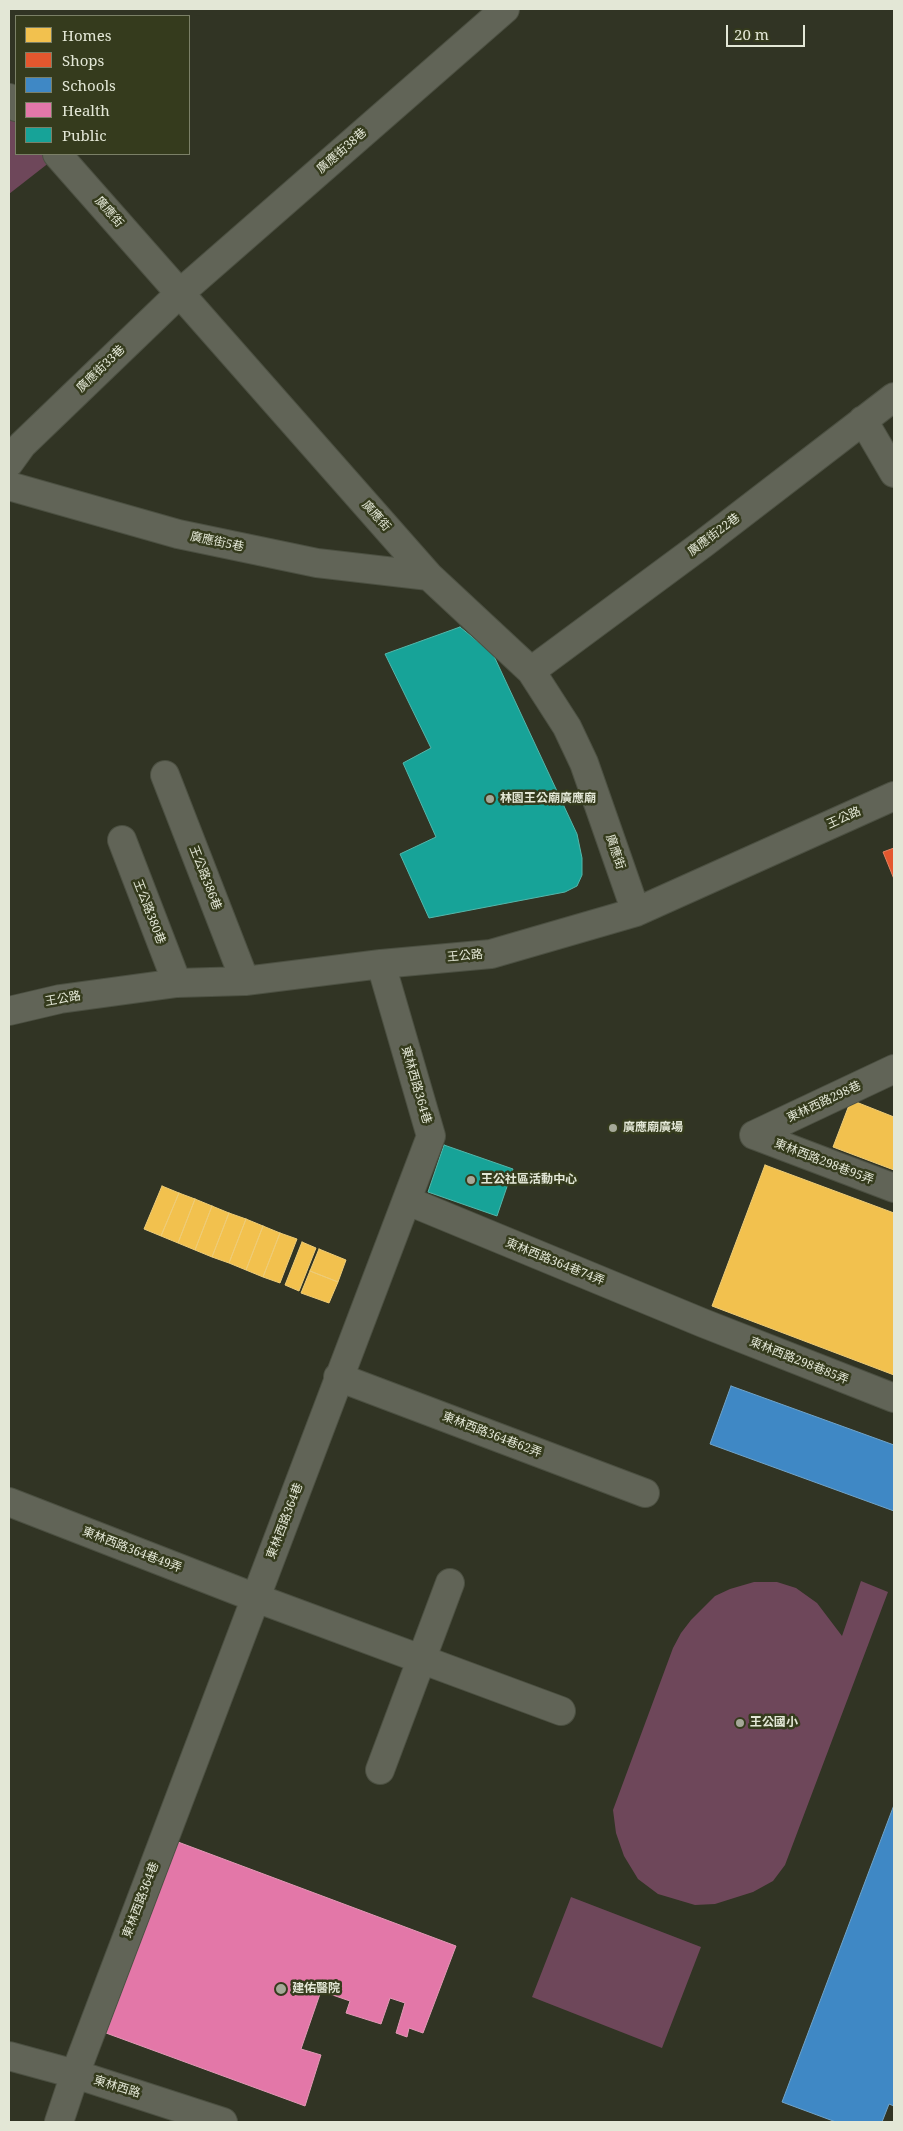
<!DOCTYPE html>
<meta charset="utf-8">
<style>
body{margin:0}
#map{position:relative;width:903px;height:2131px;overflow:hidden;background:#313424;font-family:"Noto Serif",serif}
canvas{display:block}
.frame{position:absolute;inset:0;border:10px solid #e3e7d6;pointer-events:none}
.legend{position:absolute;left:15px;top:15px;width:175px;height:140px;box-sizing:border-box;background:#353b1d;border:1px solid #7b8067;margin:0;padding:6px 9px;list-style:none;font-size:15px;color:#e3e7d6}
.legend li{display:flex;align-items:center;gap:10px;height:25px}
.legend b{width:25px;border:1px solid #7b8067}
.scale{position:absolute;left:726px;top:25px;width:79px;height:22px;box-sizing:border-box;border:2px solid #e3e7d6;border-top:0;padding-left:6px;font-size:15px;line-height:18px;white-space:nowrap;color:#e3e7d6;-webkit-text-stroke:4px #353b1d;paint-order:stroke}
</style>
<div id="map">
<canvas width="903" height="2131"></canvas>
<div class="frame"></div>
<ul class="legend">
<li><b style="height:14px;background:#f2c14e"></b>Homes</li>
<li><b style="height:14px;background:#e4572e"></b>Shops</li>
<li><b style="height:14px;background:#3f88c5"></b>Schools</li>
<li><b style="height:14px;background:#e377a8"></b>Health</li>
<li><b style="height:14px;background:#17a398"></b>Public</li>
</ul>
<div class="scale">20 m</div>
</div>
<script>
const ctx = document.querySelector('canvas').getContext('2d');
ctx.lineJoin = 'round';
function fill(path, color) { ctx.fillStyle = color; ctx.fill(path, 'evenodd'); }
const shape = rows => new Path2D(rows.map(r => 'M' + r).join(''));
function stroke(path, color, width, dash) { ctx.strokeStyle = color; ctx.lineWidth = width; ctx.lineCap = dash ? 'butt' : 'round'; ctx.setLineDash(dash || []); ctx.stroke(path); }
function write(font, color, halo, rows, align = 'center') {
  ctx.font = font + ' "Noto Serif","Noto Sans TC",serif'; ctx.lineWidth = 5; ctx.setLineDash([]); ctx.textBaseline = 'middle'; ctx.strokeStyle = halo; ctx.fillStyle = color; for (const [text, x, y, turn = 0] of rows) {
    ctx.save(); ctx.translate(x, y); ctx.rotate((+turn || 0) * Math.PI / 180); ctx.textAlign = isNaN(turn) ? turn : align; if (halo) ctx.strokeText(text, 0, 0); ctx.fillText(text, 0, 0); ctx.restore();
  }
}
fill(shape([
 [9,113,16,122,16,154,43,154,50,162,9,194],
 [861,1581,888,1592,785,1865,773,1881,753,1892,715,1904,695,1905,658,1894,638,1879,624,1856,616,1833,613,1810,673,1648,681,1633,691,1620,715,1596,730,1589,754,1582,777,1582,796,1588,817,1603,842,1636],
 [571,1897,701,1947,662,2048,532,1997]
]), '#6e475a');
const homes = shape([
 [851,1100,894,1117,894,1170,833,1147,851,1100],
 [765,1165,894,1213,894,1375,712,1306,765,1165],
 [162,1186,179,1193,161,1236,144,1229,162,1186],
 [179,1193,195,1199,178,1243,161,1236,179,1193],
 [195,1199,212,1206,195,1250,178,1243,195,1199],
 [212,1206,229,1213,212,1257,195,1250,212,1206],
 [229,1213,246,1219,229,1263,212,1257,229,1213],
 [246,1219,263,1226,246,1270,229,1263,246,1219],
 [263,1226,280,1233,263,1277,246,1270,263,1226],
 [280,1233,297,1239,280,1283,263,1277,280,1233],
 [302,1242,316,1248,299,1291,285,1285,302,1242],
 [319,1249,346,1260,338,1282,310,1271,319,1249],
 [310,1271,338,1282,329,1303,301,1293,310,1271]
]);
fill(homes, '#f2c14e');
stroke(homes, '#ec7', 1);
const shops = shape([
 [894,848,894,879,883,852,894,848]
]);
fill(shops, '#e4572e');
stroke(shops, '#e48260', 1);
const schools = shape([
 [731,1386,894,1445,894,1511,710,1444,731,1386],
 [894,1805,894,2106,889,2104,882,2122,836,2122,782,2102,894,1805]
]);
fill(schools, '#3f88c5');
stroke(schools, '#70a4ca', 1);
const health = shape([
 [178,1842,456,1946,423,2033,409,2028,407,2037,396,2033,405,2003,390,1998,381,2024,346,2013,350,2001,321,1991,301,2049,321,2055,305,2106,106,2033,178,1842]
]);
fill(health, '#e377a8');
stroke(health, '#e399b6', 1);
const public = shape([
 [460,627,493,654,577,834,582,858,582,875,577,886,565,892,429,918,400,854,436,837,403,763,431,748,385,654,460,627],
 [444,1145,513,1169,497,1216,428,1192,444,1145]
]);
fill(public, '#17a398');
stroke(public, '#54b7ab', 1);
const minor = shape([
 [9,98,16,107],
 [57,154,429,576,531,671,567,727,584,763,636,912],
 [863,420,894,473],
 [9,463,22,445,179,294,505,9],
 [9,486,178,534,317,563,429,576],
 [531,671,704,543,894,397],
 [165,775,245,981],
 [122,840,177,983],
 [9,1011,60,999,177,983,245,981,381,964,491,954,636,912,894,796],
 [754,1135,894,1069],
 [754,1135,894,1188],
 [408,1201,703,1323,894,1398],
 [338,1377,645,1493],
 [9,1502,256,1598,561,1711],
 [380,1770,450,1583],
 [9,2056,75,2074,223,2122],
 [59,2122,75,2074,431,1136,381,964]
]);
stroke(minor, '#4c5042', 30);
stroke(minor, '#616457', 28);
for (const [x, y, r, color] of [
 [490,799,5,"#a5a898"],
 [613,1128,5,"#a5a898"],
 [471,1180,5,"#a5a898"],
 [740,1723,5,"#a5a898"],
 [281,1989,6,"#a5a898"]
]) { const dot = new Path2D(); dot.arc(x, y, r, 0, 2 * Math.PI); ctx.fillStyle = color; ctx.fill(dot); stroke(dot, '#353b1d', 2); }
write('12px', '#e3e7d6', '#353b1d', [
 ["廣應街38巷",342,151,-41],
 ["廣應街",109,212,49],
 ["廣應街33巷",101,369,-44],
 ["廣應街",376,516,48],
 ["廣應街22巷",714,535,-37],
 ["廣應街5巷",217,542,12],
 ["王公路",844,818,-24],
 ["廣應街",615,852,71],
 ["王公路386巷",205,878,69],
 ["王公路380巷",149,912,69],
 ["王公路",465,956,-5],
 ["王公路",63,999,-10],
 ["東林西路364巷",416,1085,74],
 ["東林西路298巷",824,1102,-25],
 ["東林西路298巷95弄",824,1162,21],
 ["東林西路364巷74弄",555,1262,22],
 ["東林西路298巷85弄",799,1361,22],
 ["東林西路364巷62弄",492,1435,21],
 ["東林西路364巷",285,1521,-69],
 ["東林西路364巷49弄",132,1550,21],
 ["東林西路364巷",141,1900,-69],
 ["東林西路",117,2087,17]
]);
write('bold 12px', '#e3e7d6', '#353b1d', [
 ["林園王公廟廣應廟",500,799],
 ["廣應廟廣場",623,1128],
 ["王公社區活動中心",481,1180],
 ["王公國小",750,1723],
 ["建佑醫院",292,1989]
], 'left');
</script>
